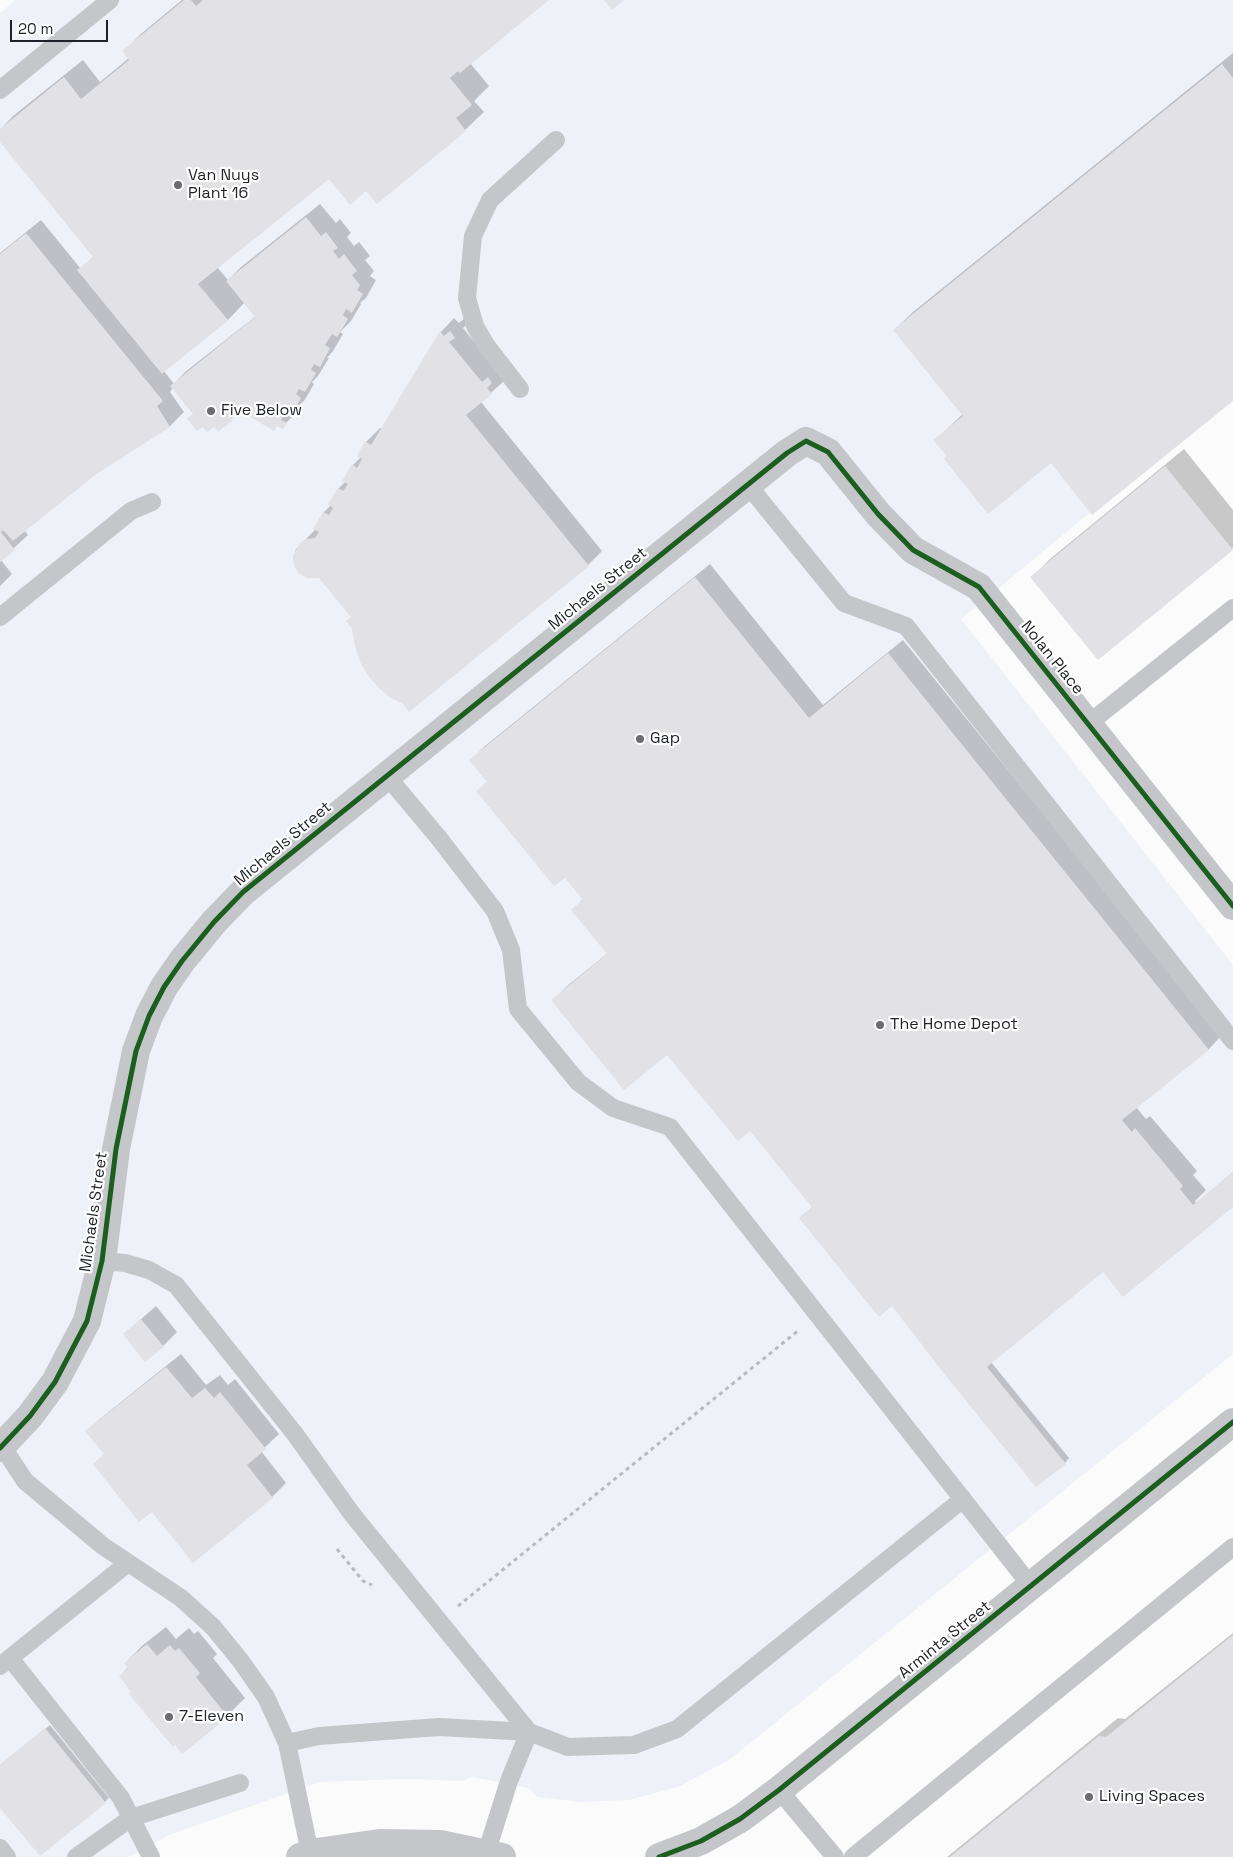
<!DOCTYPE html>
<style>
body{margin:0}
#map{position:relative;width:1233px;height:1857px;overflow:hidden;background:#fbfbfb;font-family:"Space Grotesk",sans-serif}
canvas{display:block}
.scale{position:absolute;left:10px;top:20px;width:98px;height:22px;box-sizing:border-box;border:2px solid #1f212a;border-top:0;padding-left:6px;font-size:15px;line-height:18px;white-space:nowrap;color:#1f212a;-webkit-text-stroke:4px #fff;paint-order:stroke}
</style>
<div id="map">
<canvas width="1233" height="1857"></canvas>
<div class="scale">20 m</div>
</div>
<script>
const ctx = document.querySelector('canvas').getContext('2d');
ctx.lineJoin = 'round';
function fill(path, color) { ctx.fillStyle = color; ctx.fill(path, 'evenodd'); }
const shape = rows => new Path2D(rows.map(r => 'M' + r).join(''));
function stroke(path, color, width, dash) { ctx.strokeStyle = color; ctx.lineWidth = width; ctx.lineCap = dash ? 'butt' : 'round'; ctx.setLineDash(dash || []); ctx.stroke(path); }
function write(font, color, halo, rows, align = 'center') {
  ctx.font = font + ' "Space Grotesk",sans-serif'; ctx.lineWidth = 4.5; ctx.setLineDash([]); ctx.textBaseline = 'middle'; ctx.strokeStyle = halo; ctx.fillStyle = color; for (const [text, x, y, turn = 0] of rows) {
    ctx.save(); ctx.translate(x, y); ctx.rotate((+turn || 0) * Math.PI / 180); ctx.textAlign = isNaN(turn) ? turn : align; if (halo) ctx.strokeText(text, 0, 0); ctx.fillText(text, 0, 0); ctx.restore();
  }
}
fill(shape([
 [16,0,1233,0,1233,395,961,619,1233,965,1233,1354,729,1760,678,1787,629,1800,581,1802,537,1797,529,1788,471,1777,464,1781,405,1779,320,1782,169,1835,129,1857,0,1857,0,13]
]), '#eff1f8');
fill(shape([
 [182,0,547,0,470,63,489,86,474,101,484,112,465,130,367,190,329,177,217,267,228,280,241,267,320,204,336,223,340,219,351,233,347,237,354,246,359,242,370,256,365,260,374,271,370,276,376,280,366,298,360,303,361,304,351,321,340,332,343,334,333,351,327,358,329,358,318,376,312,382,314,384,304,401,297,407,299,409,296,413,282,427,278,425,274,429,241,410,218,431,214,425,194,414,173,388,170,392,184,412,170,426,94,474,24,530,28,535,1,560,12,574,0,586,0,253,41,220,81,269,94,256,0,141,0,130,13,116,83,60,100,82,129,58,124,51,142,33],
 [245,302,256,316,185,372,174,384,164,371,228,320],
 [1233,53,1233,399,1051,462,948,456,935,440,963,414,894,330,913,312],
 [454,318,459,323,465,318,468,323,463,328,505,380,481,402,602,551,588,565,353,628,352,617,320,577,294,556,296,549,316,529,324,512,331,505,338,489,346,481,353,465,361,457,358,455,366,442,380,428,382,429,441,332],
 [1184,449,1233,510,1233,548,1098,658,1032,577,1050,559],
 [710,564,823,705,903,640,1222,1035,1209,1049,1136,1107,1146,1119,1150,1116,1197,1171,1193,1175,1206,1190,1195,1201,1196,1203,1233,1172,1233,1206,1103,1271,991,1362,1069,1458,1065,1463,800,1218,813,1206,750,1129,667,1053,553,1000,567,986,608,953,573,910,583,899,565,876,478,791,488,781,471,760,485,746],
 [156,1306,177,1332,163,1346,124,1334],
 [181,1354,206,1385,220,1375,228,1385,235,1379,279,1434,261,1451,286,1483,272,1497,193,1561,87,1431,101,1418],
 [166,1627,176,1639,189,1628,194,1634,198,1631,217,1654,213,1658,245,1698,227,1716,183,1752,120,1676,128,1667,125,1663,143,1645],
 [1233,1633,1233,1857,947,1857,1118,1718,1125,1719],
 [50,1725,109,1798,105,1802,0,1806,0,1765]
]), '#0003');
fill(shape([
 [184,0,191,0,196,6,203,0,549,0,460,73,458,71,450,78,472,105,456,118,466,131,377,204,366,191,350,205,329,179,198,284,228,320,162,374,77,270,93,257,0,142,0,129,64,77,81,99,129,60,122,51],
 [604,0,624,0,612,10],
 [1222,64,1233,78,1233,401,1092,515,1051,463,988,514,944,459,947,456,933,440,963,416,893,330],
 [306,217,321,236,326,232,338,248,333,251,339,259,344,254,357,271,352,275,360,285,357,290,363,294,352,313,346,309,343,315,348,319,337,337,332,334,325,345,330,348,320,367,314,364,311,370,316,373,305,392,299,389,296,394,301,398,290,417,285,413,281,420,287,423,283,429,277,426,274,431,237,409,229,415,233,420,218,432,214,427,207,432,203,427,197,431,187,419,193,414,170,386,255,317,226,281],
 [26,233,163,401,157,406,170,427,95,475,13,541,3,530,1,532,15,550,0,562,0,254],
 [440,331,444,336,450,331,455,338,449,342,482,382,488,377,492,383,487,388,492,394,466,415,589,566,409,712,403,704,389,697,379,688,370,678,361,664,355,646,352,629,346,621,351,617,319,578,307,578,299,574,294,566,293,556,300,543,306,539,315,538,319,532,313,529,323,512,329,515,333,508,328,504,338,488,343,491,348,484,342,481,352,464,357,468,362,459,357,456,365,441,371,445],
 [1165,466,1233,550,1098,660,1030,577],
 [695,577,809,718,888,653,1209,1050,1122,1120,1132,1132,1135,1128,1164,1163,1183,1186,1180,1189,1193,1205,1233,1172,1233,1207,1123,1297,1103,1272,987,1367,1066,1464,1036,1487,946,1376,892,1306,879,1317,799,1218,812,1207,750,1131,738,1141,667,1055,624,1090,551,1000,607,954,571,910,583,900,565,878,554,886,476,791,487,782,469,760],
 [141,1319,164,1347,145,1362,123,1334],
 [166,1367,192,1398,205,1388,214,1398,220,1392,266,1449,247,1465,273,1498,193,1563,152,1512,139,1522,93,1464,104,1454,85,1431],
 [1233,1635,1233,1857,950,1857,1099,1736,1106,1737],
 [147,1644,157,1656,170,1645,175,1651,179,1648,200,1673,196,1677,228,1717,182,1754,175,1745,173,1747,129,1694,131,1692,119,1676,128,1668,124,1663],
 [45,1728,106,1803,40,1856,0,1808,0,1765]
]), '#e2e1e6');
stroke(shape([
 [337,1549,363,1581,372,1585],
 [458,1606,799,1330]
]), '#b9babd', 3, [4, 4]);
stroke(shape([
 [0,90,110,0],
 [520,389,486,345,475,326,467,298,473,236,490,200,556,140],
 [747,484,844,603,906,626,1233,1041],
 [0,617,131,511,152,502],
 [1088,724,1233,608],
 [386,775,438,837,495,911,511,950,518,1009,578,1082,613,1108,670,1127,1031,1586],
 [102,1261,125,1263,149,1270,176,1285,295,1434,352,1514,529,1732,509,1781,486,1854],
 [2,1446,25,1481,103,1546,181,1598,213,1627,240,1660,266,1697,287,1743,310,1853],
 [10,1658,121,1798,151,1857],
 [0,1666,128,1563],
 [287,1743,319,1736,439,1727,529,1732,568,1747,634,1745,677,1729,963,1499],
 [779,1790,835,1857],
 [0,1848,7,1857],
 [76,1857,131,1818,240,1783],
 [853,1857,1233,1547]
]), '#c5c6c9', 18);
stroke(shape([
 [0,1448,30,1416,55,1382,87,1321,102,1261,116,1149,136,1051,149,1016,164,987,182,961,214,922,243,892,787,453,806,441,828,452,878,514,913,550,979,587,1233,906],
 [300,1857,310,1853,379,1843,440,1844,502,1857],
 [659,1857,701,1841,740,1819,779,1790,1233,1422]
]), '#c5c6c9', 28);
stroke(shape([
 [0,1448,30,1416,55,1382,87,1321,102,1261,116,1149,136,1051,149,1016,164,987,182,961,214,922,243,892,787,453,806,441,828,452,878,514,913,550,979,587,1233,906],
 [659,1857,701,1841,740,1819,779,1790,1233,1422]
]), '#1b5e20', 5);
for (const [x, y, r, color] of [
 [178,185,5,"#6c6d73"],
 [211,411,5,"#6c6d73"],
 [640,739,5,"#6c6d73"],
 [880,1025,5,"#6c6d73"],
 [169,1717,5,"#6c6d73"],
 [1089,1797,5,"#6c6d73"]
]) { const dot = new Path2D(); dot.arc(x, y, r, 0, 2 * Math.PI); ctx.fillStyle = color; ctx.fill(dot); stroke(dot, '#fff', 2); }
write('16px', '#1f212a', '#fff', [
 ["Van Nuys",188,176],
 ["Plant 16",188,194],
 ["Five Below",221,411],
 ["Gap",650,739],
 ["The Home Depot",890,1025],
 ["7-Eleven",179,1717],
 ["Living Spaces",1099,1797]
], 'left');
write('16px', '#1f212a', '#fff', [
 ["Michaels Street",598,589,-39],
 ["Nolan Place",1052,658,51],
 ["Michaels Street",283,844,-40],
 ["Michaels Street",94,1212,-82],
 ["Arminta Street",945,1640,-39]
]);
</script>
